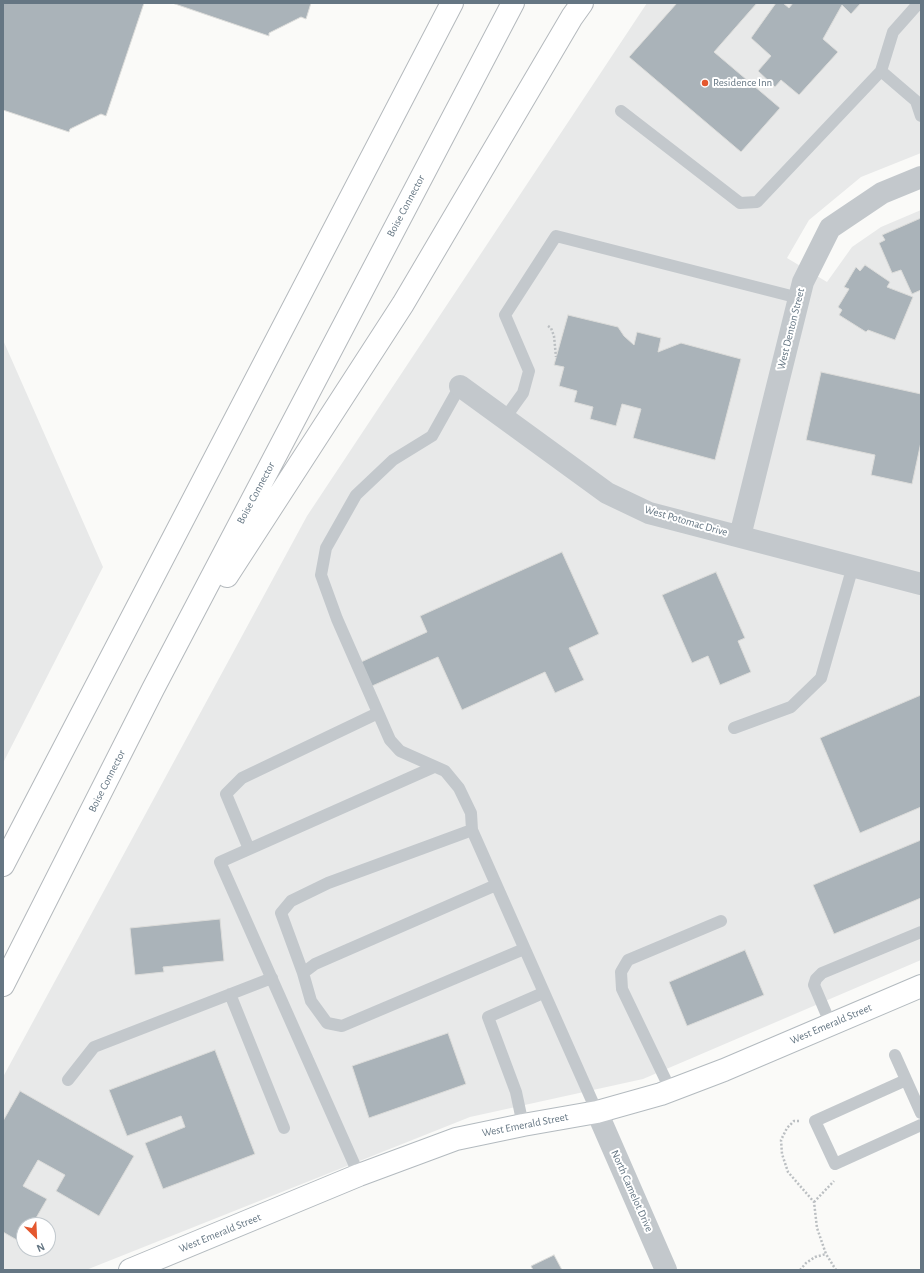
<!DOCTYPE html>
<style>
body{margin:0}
#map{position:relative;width:924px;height:1273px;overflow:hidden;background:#fafaf8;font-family:"Alegreya Sans",sans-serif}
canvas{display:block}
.frame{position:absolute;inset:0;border:4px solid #657683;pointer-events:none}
.north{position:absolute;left:16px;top:1217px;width:40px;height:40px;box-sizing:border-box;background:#fff;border:1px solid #c1c8cd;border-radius:50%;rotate:156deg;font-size:11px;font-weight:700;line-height:16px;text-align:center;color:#657683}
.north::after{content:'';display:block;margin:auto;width:14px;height:18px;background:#e4572e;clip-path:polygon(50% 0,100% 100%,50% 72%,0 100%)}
</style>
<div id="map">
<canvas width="924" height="1273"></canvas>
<div class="frame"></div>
<div class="north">N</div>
</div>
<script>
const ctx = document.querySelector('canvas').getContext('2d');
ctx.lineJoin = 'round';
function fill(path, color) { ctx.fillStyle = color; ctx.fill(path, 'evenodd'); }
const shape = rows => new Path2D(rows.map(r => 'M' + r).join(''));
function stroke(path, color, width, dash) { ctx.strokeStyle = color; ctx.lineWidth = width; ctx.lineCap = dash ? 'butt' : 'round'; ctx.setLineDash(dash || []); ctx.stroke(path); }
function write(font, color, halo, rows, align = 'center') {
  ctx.font = font + ' "Alegreya Sans",sans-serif'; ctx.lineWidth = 4; ctx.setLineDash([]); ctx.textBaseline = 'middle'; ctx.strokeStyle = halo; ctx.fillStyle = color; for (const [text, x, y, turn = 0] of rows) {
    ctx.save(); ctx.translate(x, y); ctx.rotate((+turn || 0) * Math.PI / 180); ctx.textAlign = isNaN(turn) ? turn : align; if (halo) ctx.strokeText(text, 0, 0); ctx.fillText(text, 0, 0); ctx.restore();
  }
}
fill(shape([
 [647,3,921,3,921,153,861,177,809,220,787,258,827,282,852,247,881,227,921,210,921,960,643,1079,470,1117,86,1270,3,1270,3,1077,307,516],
 [24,1225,48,1225,48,1249,24,1249],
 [3,340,103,567,3,763]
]), '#e8e9e9');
const building = shape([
 [3,3,144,3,106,116,101,114,70,129,69,132,3,110,3,3],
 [172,3,311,3,306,19,301,17,269,33,269,36,172,3],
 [677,3,757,3,714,52,780,108,741,152,629,57,677,3],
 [776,3,783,3,789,8,793,3,861,3,851,14,842,5,823,39,838,52,799,95,781,80,775,87,758,71,771,56,751,38,776,3],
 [921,218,921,290,912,294,901,270,892,273,879,243,885,240,882,235,921,218],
 [865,265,890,282,887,287,913,297,895,340,868,330,866,332,839,315,842,310,838,307,849,289,844,287,856,267,860,271,865,265],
 [568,315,618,327,624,336,634,345,637,332,661,338,658,352,681,343,741,359,715,460,633,438,641,409,622,404,616,426,590,419,593,407,574,402,577,391,559,386,564,367,554,365,568,315],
 [821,372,921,394,921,442,912,484,871,475,875,455,806,440,821,372],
 [562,552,599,634,569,648,584,680,555,693,545,672,462,710,438,657,372,686,361,662,427,632,420,616,562,552],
 [716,572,745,638,738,641,751,672,720,685,708,656,692,663,662,595,716,572],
 [921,695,921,807,860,833,820,738,921,695],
 [921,840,921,898,834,934,813,885,921,840],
 [220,919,224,961,163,967,164,972,135,975,130,928,220,919],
 [745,950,764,995,687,1026,669,982,745,950],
 [448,1033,466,1084,369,1118,352,1066,448,1033],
 [215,1050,255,1154,163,1189,145,1143,185,1127,181,1116,127,1136,109,1090,215,1050],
 [20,1091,134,1156,99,1216,56,1191,65,1175,38,1160,23,1186,47,1199,32,1225,24,1225,24,1239,22,1243,3,1232,3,1121,20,1091],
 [554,1255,562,1270,533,1270,531,1266,554,1255]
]);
fill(building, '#aab3b9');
stroke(building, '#dcdcda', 1);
const secondary = shape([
 [130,1270,359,1175,456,1139,523,1125,597,1112,661,1094,724,1070,921,986]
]);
const motorway = shape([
 [227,576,403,304,572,17,582,3],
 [3,865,452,3],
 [3,985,153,689,513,3]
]);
stroke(secondary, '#b3babf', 24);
stroke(motorway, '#b4b9bd', 24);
stroke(shape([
 [548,326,551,328,554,336,556,357],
 [799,1121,794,1121,787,1128,781,1140,782,1154,788,1172,814,1202,817,1228,826,1254,836,1270],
 [814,1202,834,1181],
 [800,1270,806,1263,815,1257,826,1254]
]), '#bbbfc2', 2.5, [2, 2]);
stroke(shape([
 [881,71,893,32,917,5,921,5],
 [621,111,740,203,757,202,881,71,916,101,921,116],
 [460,386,432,436,393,460,356,495,326,548,321,575,337,619,390,740,400,751,445,771,459,788,471,813,472,830,597,1112],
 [505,418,523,393,529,371,505,315,556,236,799,298],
 [734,728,791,707,821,678,853,566],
 [249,849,226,794,242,778,378,713],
 [496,885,315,964,303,973,311,1001,327,1023,342,1026,524,949],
 [303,973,281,913,291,901,328,883,472,830],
 [230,994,284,1128],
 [831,1025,814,985,816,979,822,973,921,932],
 [895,1055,921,1113],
 [68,1080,94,1047,272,978],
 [906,1080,815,1121,835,1164,921,1125],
 [671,1091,622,989,621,972,628,960,721,921],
 [523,1125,516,1092,488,1017,543,993],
 [359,1175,220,862,434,767]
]), '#c3c8cc', 12);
stroke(shape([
 [460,386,607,493,649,513,921,584],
 [740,536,803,282,830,228,882,193,921,177],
 [597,1112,666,1270]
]), '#c3c8cc', 22);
stroke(secondary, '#fff', 22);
stroke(motorway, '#fff', 22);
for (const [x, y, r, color] of [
 [705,83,4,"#e4572e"]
]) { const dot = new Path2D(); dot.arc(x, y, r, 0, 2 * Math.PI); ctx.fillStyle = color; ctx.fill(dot); stroke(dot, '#fff', 1.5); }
write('11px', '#657683', '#fff', [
 ["Residence Inn",713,83]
], 'left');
write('11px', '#657683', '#fff', [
 ["Boise Connector",406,206,-62],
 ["West Denton Street",791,329,-76],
 ["Boise Connector",256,493,-62],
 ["West Potomac Drive",686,521,16],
 ["Boise Connector",107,781,-63],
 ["West Emerald Street",831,1024,-23],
 ["West Emerald Street",525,1125,-11],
 ["North Camelot Drive",632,1191,66],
 ["West Emerald Street",220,1233,-22]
]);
</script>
